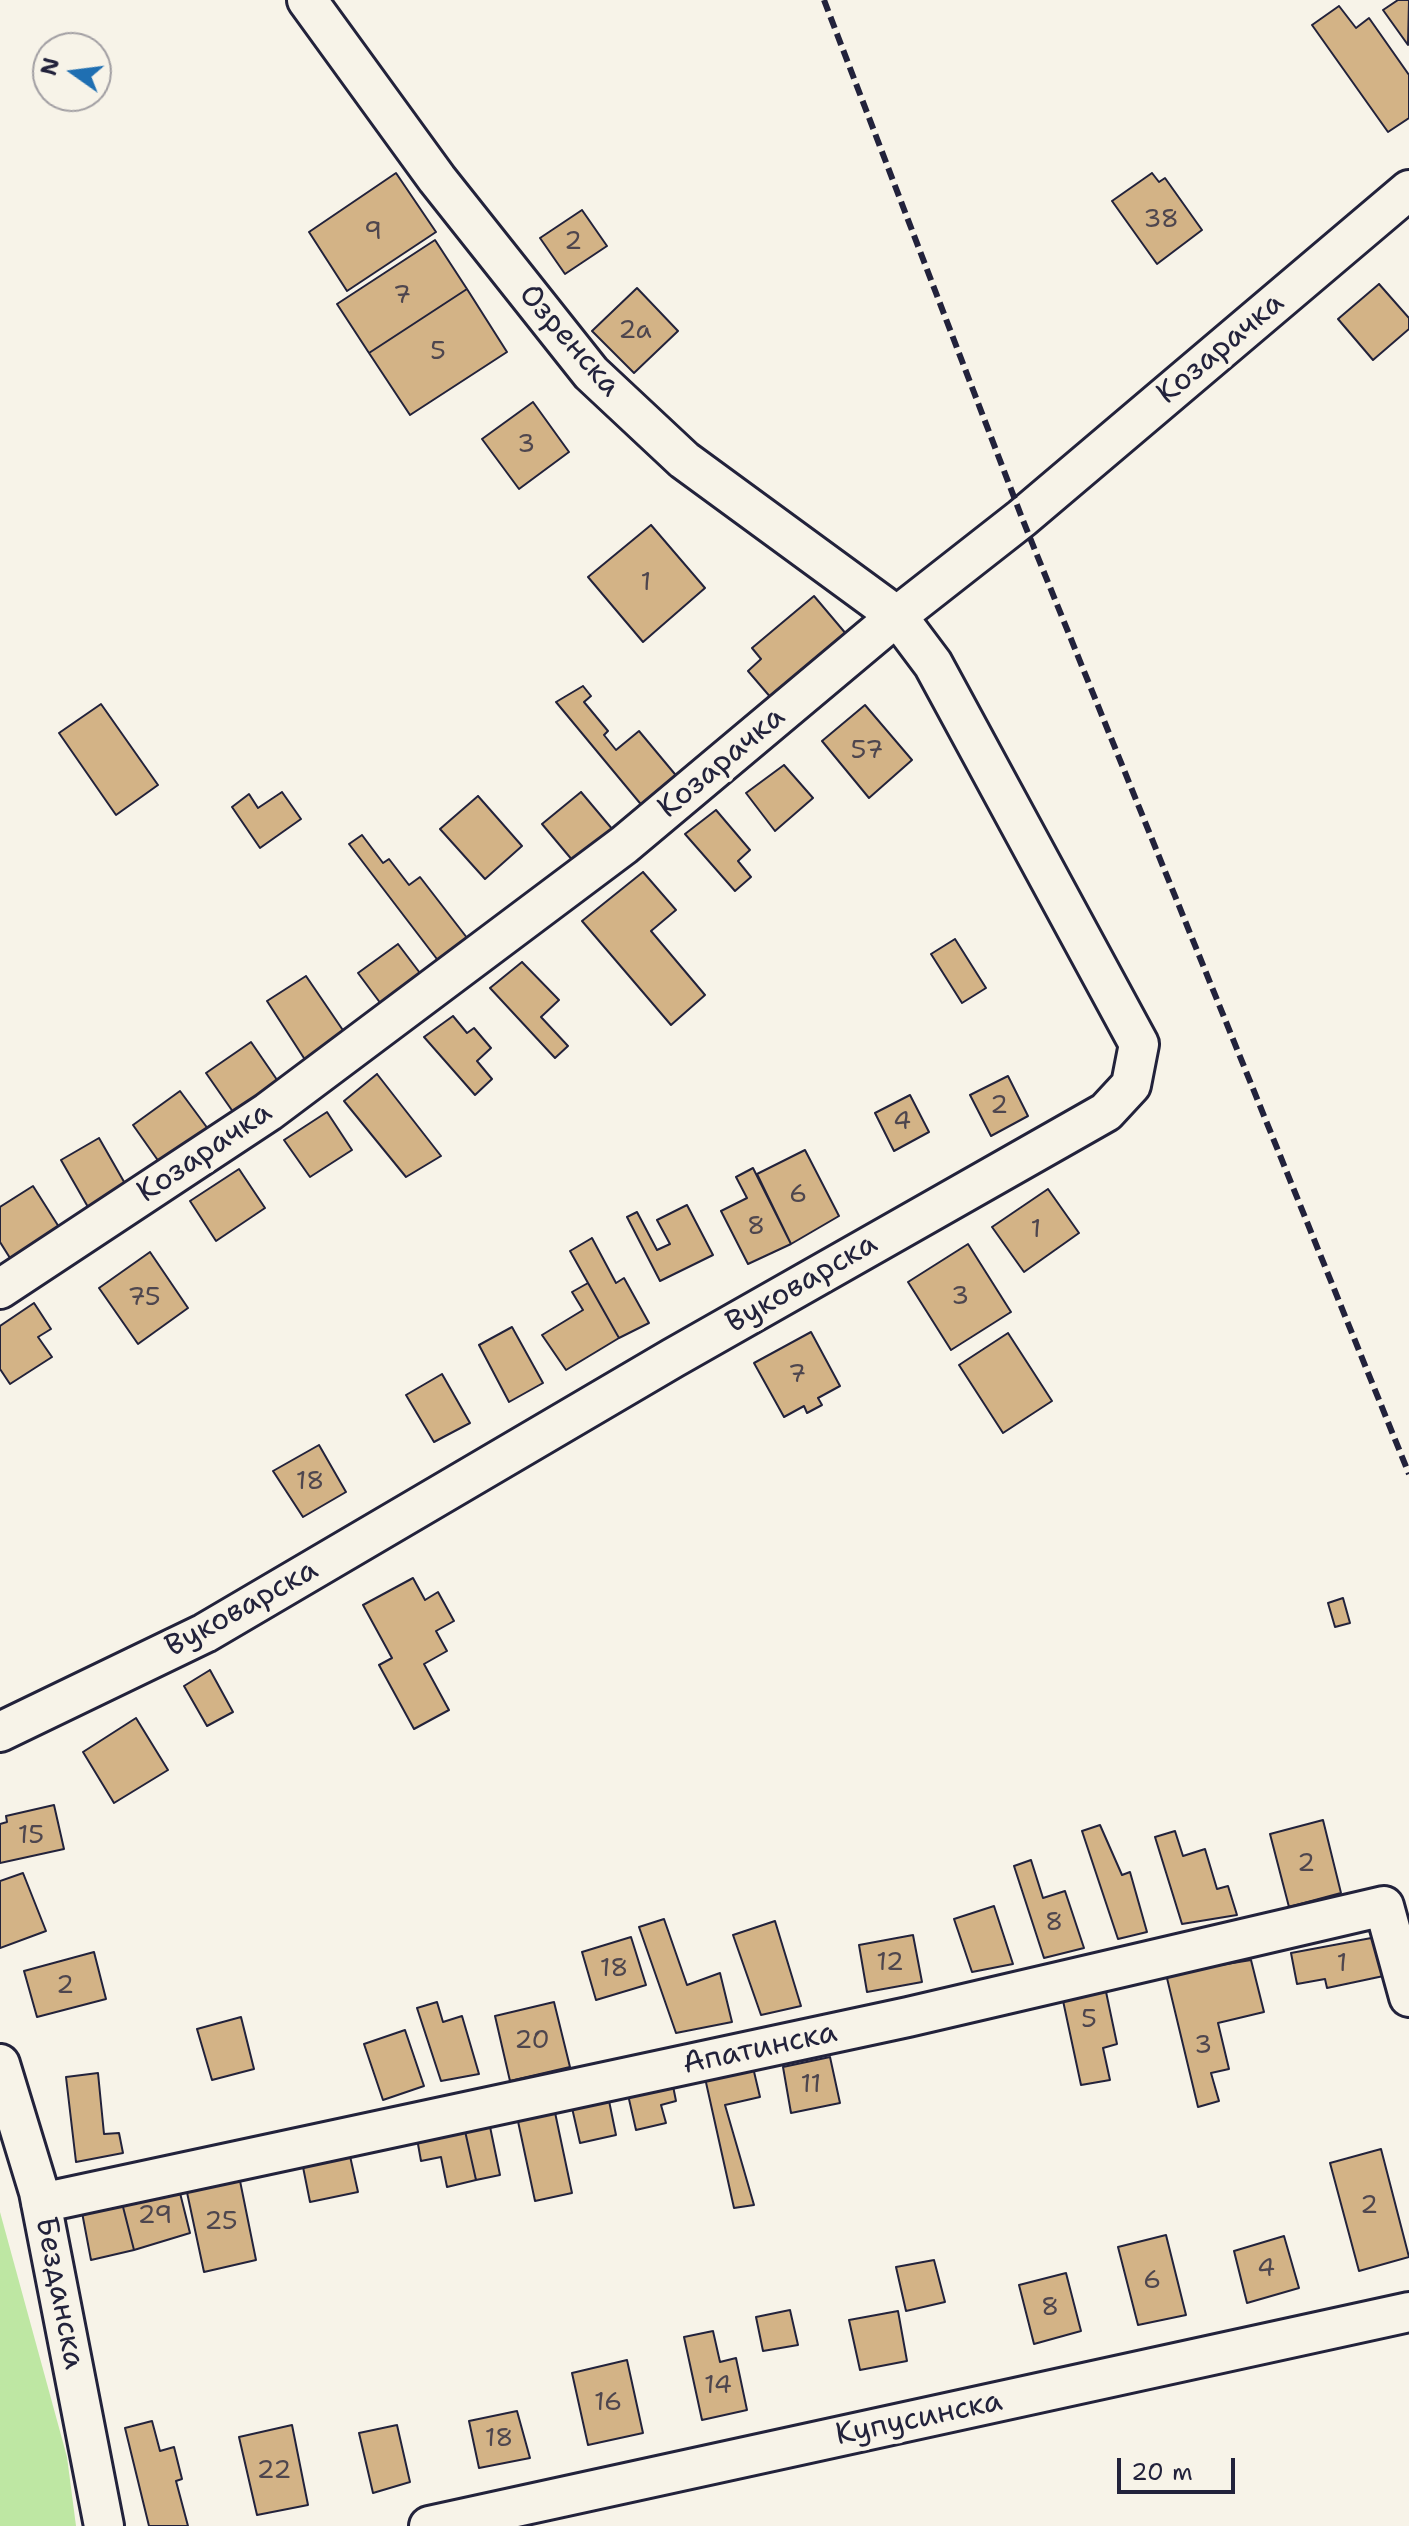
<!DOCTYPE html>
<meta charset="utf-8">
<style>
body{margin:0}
#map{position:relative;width:1409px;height:2526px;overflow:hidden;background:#f7f3e8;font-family:"Shantell Sans",sans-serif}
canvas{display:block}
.north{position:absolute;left:32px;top:32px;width:80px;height:80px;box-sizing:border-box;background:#f7f3e8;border:2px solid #a29fa3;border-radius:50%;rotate:284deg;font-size:22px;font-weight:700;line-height:32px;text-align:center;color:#22223b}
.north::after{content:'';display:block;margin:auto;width:28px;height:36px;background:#1f6fb2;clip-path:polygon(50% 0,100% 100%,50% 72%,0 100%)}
.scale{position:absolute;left:1117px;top:2458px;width:118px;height:36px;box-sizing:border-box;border:4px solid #22223b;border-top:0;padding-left:10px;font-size:24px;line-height:28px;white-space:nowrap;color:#22223b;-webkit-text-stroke:6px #f7f3e8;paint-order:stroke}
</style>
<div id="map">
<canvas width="1409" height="2526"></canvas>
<div class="north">N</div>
<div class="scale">20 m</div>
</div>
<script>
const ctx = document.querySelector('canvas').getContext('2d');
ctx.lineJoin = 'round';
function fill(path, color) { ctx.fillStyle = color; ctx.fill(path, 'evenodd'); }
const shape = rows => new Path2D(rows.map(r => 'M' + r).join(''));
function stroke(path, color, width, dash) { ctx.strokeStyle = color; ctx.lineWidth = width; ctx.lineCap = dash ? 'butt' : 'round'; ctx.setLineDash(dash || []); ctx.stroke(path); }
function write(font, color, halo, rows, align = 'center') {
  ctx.font = font + ' "Shantell Sans",sans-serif'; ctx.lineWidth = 8; ctx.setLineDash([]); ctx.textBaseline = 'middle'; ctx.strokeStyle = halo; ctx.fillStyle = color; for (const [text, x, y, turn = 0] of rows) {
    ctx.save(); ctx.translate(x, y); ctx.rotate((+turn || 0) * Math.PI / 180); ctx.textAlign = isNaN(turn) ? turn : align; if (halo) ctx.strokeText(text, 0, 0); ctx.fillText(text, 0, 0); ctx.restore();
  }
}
fill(shape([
 [0,2212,67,2457,76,2526,0,2526]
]), '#bee7a3');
const building = shape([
 [1398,0,1409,0,1408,45,1383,10,1398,0],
 [1339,6,1356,28,1369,18,1409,75,1409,118,1388,132,1312,25,1339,6],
 [396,173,436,232,347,291,309,232,396,173],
 [1152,173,1159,182,1165,178,1202,230,1157,264,1112,201,1152,173],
 [582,210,607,246,565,274,540,238,582,210],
 [435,240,467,289,369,353,337,304,435,240],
 [1379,284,1409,318,1409,329,1373,360,1338,319,1379,284],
 [637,288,678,331,634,373,592,331,637,288],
 [467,289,507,352,410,415,369,353,467,289],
 [533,402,569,452,519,489,482,439,533,402],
 [651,525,705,588,643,642,588,577,651,525],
 [814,596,847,635,772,699,748,671,761,659,752,648,814,596],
 [583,686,591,696,584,702,608,731,604,735,616,750,639,731,679,779,644,808,556,702,583,686],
 [101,704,158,785,116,815,59,733,101,704],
 [865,705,912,760,869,798,822,741,865,705],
 [784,765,813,798,775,831,746,793,784,765],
 [282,792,301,819,260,848,232,807,249,794,258,808,282,792],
 [581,792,613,830,573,861,542,824,581,792],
 [478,796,522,846,485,879,440,829,478,796],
 [716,810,750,850,738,861,751,877,735,891,685,834,716,810],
 [362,835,383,863,389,859,409,885,420,877,471,943,443,967,349,844,362,835],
 [643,872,676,910,651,931,705,995,671,1025,582,921,643,872],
 [955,939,986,988,962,1003,931,954,955,939],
 [398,944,426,981,387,1012,358,973,398,944],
 [522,962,559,1000,541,1017,568,1046,555,1058,490,988,522,962],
 [306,976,351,1042,313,1072,267,1001,306,976],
 [453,1016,467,1033,474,1028,491,1048,477,1061,492,1079,475,1095,424,1037,453,1016],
 [251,1042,284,1090,238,1119,206,1073,251,1042],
 [377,1074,441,1156,406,1177,344,1101,377,1074],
 [1008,1076,1028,1116,991,1136,970,1095,1008,1076],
 [180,1091,214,1137,164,1169,133,1125,180,1091],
 [910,1095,929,1132,894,1151,875,1113,910,1095],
 [327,1112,352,1150,310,1177,284,1140,327,1112],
 [99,1138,127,1187,88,1207,61,1160,99,1138],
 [805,1150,839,1216,791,1244,757,1174,805,1150],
 [753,1168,791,1244,748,1264,721,1211,747,1198,736,1177,753,1168],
 [239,1169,265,1208,216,1241,190,1201,239,1169],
 [33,1186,59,1227,10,1258,0,1242,0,1207,33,1186],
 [1048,1189,1079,1233,1024,1272,992,1227,1048,1189],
 [687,1205,713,1255,660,1281,627,1217,637,1212,657,1250,670,1244,657,1220,687,1205],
 [592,1238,616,1283,624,1278,649,1323,619,1338,570,1251,592,1238],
 [968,1244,1011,1312,951,1350,908,1282,968,1244],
 [150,1252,188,1308,138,1344,99,1288,150,1252],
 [588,1283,619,1338,566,1370,542,1335,583,1310,572,1292,588,1283],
 [34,1303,51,1329,38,1337,52,1357,10,1384,0,1369,0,1326,34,1303],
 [512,1327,543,1383,509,1402,479,1345,512,1327],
 [811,1332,840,1386,818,1398,822,1405,807,1413,804,1406,784,1417,754,1363,811,1332],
 [1008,1333,1052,1401,1003,1433,959,1365,1008,1333],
 [442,1374,470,1423,434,1442,406,1395,442,1374],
 [319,1445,346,1492,303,1517,273,1471,319,1445],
 [413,1578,425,1600,438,1592,454,1621,436,1631,447,1651,424,1664,449,1710,414,1729,379,1665,392,1658,363,1605,413,1578],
 [1343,1598,1350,1623,1335,1627,1328,1603,1343,1598],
 [210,1670,233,1712,207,1726,184,1686,210,1670],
 [136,1718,168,1770,114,1803,83,1752,136,1718],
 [54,1805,64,1849,0,1863,0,1824,7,1822,6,1816,54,1805],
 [1323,1820,1341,1893,1289,1907,1270,1834,1323,1820],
 [1100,1825,1122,1875,1130,1872,1147,1932,1118,1939,1082,1831,1100,1825],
 [1175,1831,1183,1856,1205,1849,1217,1889,1228,1886,1237,1915,1182,1924,1155,1837,1175,1831],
 [1031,1860,1043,1898,1065,1891,1084,1948,1044,1958,1014,1866,1031,1860],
 [23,1873,46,1931,0,1948,0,1881,23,1873],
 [994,1906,1013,1964,972,1972,954,1919,994,1906],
 [664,1919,687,1985,720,1973,732,2022,676,2033,639,1927,664,1919],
 [775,1921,801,2006,761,2015,733,1935,775,1921],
 [913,1935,922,1982,867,1992,859,1945,913,1935],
 [1382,1936,1393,1974,1327,1988,1325,1979,1297,1984,1291,1953,1382,1936],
 [631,1937,646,1985,596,2000,582,1952,631,1937],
 [94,1952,106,1999,37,2017,24,1971,94,1952],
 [1251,1960,1264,2012,1218,2023,1229,2069,1211,2073,1219,2101,1198,2107,1166,1974,1251,1960],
 [1105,1987,1117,2044,1103,2048,1110,2080,1081,2085,1062,1996,1105,1987],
 [437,2002,443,2022,462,2016,479,2074,441,2081,417,2008,437,2002],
 [554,2002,570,2067,510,2081,495,2016,554,2002],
 [241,2017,254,2069,212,2080,197,2029,241,2017],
 [405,2030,424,2086,383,2100,364,2044,405,2030],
 [830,2057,840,2103,791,2113,783,2067,830,2057],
 [751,2059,760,2097,725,2105,754,2205,734,2208,703,2069,751,2059],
 [98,2073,104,2134,119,2133,123,2153,76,2162,66,2077,98,2073],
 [671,2076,676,2101,661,2105,666,2123,636,2130,626,2086,671,2076],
 [607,2091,616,2135,580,2143,570,2099,607,2091],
 [553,2103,572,2193,535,2201,516,2112,553,2103],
 [488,2117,500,2175,476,2180,463,2122,488,2117],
 [463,2122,476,2180,447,2187,441,2157,421,2161,416,2133,463,2122],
 [348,2147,358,2192,310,2202,301,2157,348,2147],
 [1381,2149,1409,2257,1359,2271,1330,2163,1381,2149],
 [238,2171,256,2260,204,2272,185,2183,238,2171],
 [178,2185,190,2233,134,2250,121,2199,178,2185],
 [121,2199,134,2250,91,2260,81,2207,121,2199],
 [1166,2235,1186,2315,1138,2325,1118,2247,1166,2235],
 [1284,2236,1299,2288,1247,2303,1234,2251,1284,2236],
 [934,2260,945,2302,906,2311,896,2267,934,2260],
 [1066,2273,1081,2331,1034,2344,1019,2285,1066,2273],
 [790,2310,798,2345,763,2351,756,2317,790,2310],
 [898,2311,907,2361,860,2370,849,2320,898,2311],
 [713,2331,720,2362,736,2358,747,2410,702,2420,684,2337,713,2331],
 [627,2360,643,2433,588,2445,572,2373,627,2360],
 [517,2411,530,2458,479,2468,469,2421,517,2411],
 [152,2421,160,2451,174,2447,182,2479,176,2481,188,2526,149,2526,125,2428,152,2421],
 [292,2425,308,2505,257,2515,239,2437,292,2425],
 [397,2425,410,2482,373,2493,359,2433,397,2425]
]);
fill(building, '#d3b386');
stroke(building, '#22223b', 2);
const minor = shape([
 [0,1289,268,1112,624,845,897,616,1022,518,1409,190],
 [0,1732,205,1633,673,1358,1106,1112,1131,1085,1139,1044,933,664,897,616,684,460,591,373,437,179,307,0],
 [0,2064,39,2192,104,2526],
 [41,2203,908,2017,1384,1906,1409,1997],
 [429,2526,1409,2312]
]);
stroke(minor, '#22223b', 44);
stroke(minor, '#f7f3e8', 38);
stroke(shape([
 [824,0,1022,518,1409,1474]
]), '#22223b', 6, [12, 6]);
write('26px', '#4e464e', null, [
 ["38",1161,220],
 ["9",373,232],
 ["2",573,242],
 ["7",402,296],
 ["2a",635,331],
 ["5",438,352],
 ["3",526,445],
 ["1",646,583],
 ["57",867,751],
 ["2",999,1106],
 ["4",902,1122],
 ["6",798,1195],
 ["8",756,1227],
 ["1",1036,1230],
 ["3",960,1297],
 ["75",144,1298],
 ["7",797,1375],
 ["18",310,1482],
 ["15",31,1836],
 ["2",1306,1864],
 ["8",1054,1923],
 ["12",890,1963],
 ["1",1342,1964],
 ["18",614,1969],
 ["2",65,1986],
 ["5",1089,2020],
 ["20",532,2041],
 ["3",1203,2046],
 ["11",811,2085],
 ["2",1369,2206],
 ["29",155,2216],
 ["25",221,2222],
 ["4",1266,2269],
 ["6",1152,2281],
 ["8",1050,2308],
 ["14",718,2386],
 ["16",608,2403],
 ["18",499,2439],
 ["22",274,2471]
]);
write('30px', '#22223b', '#f7f3e8', [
 ["Озренска",569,341,49],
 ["Козарачка",1221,349,-40],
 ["Козарачка",722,763,-40],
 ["Козарачка",205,1153,-34],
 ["Вуковарска",802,1284,-30],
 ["Вуковарска",242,1609,-29],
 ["Апатинска",760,2049,-12],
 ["Безданска",59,2293,79],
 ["Купусинска",919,2419,-12]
]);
</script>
